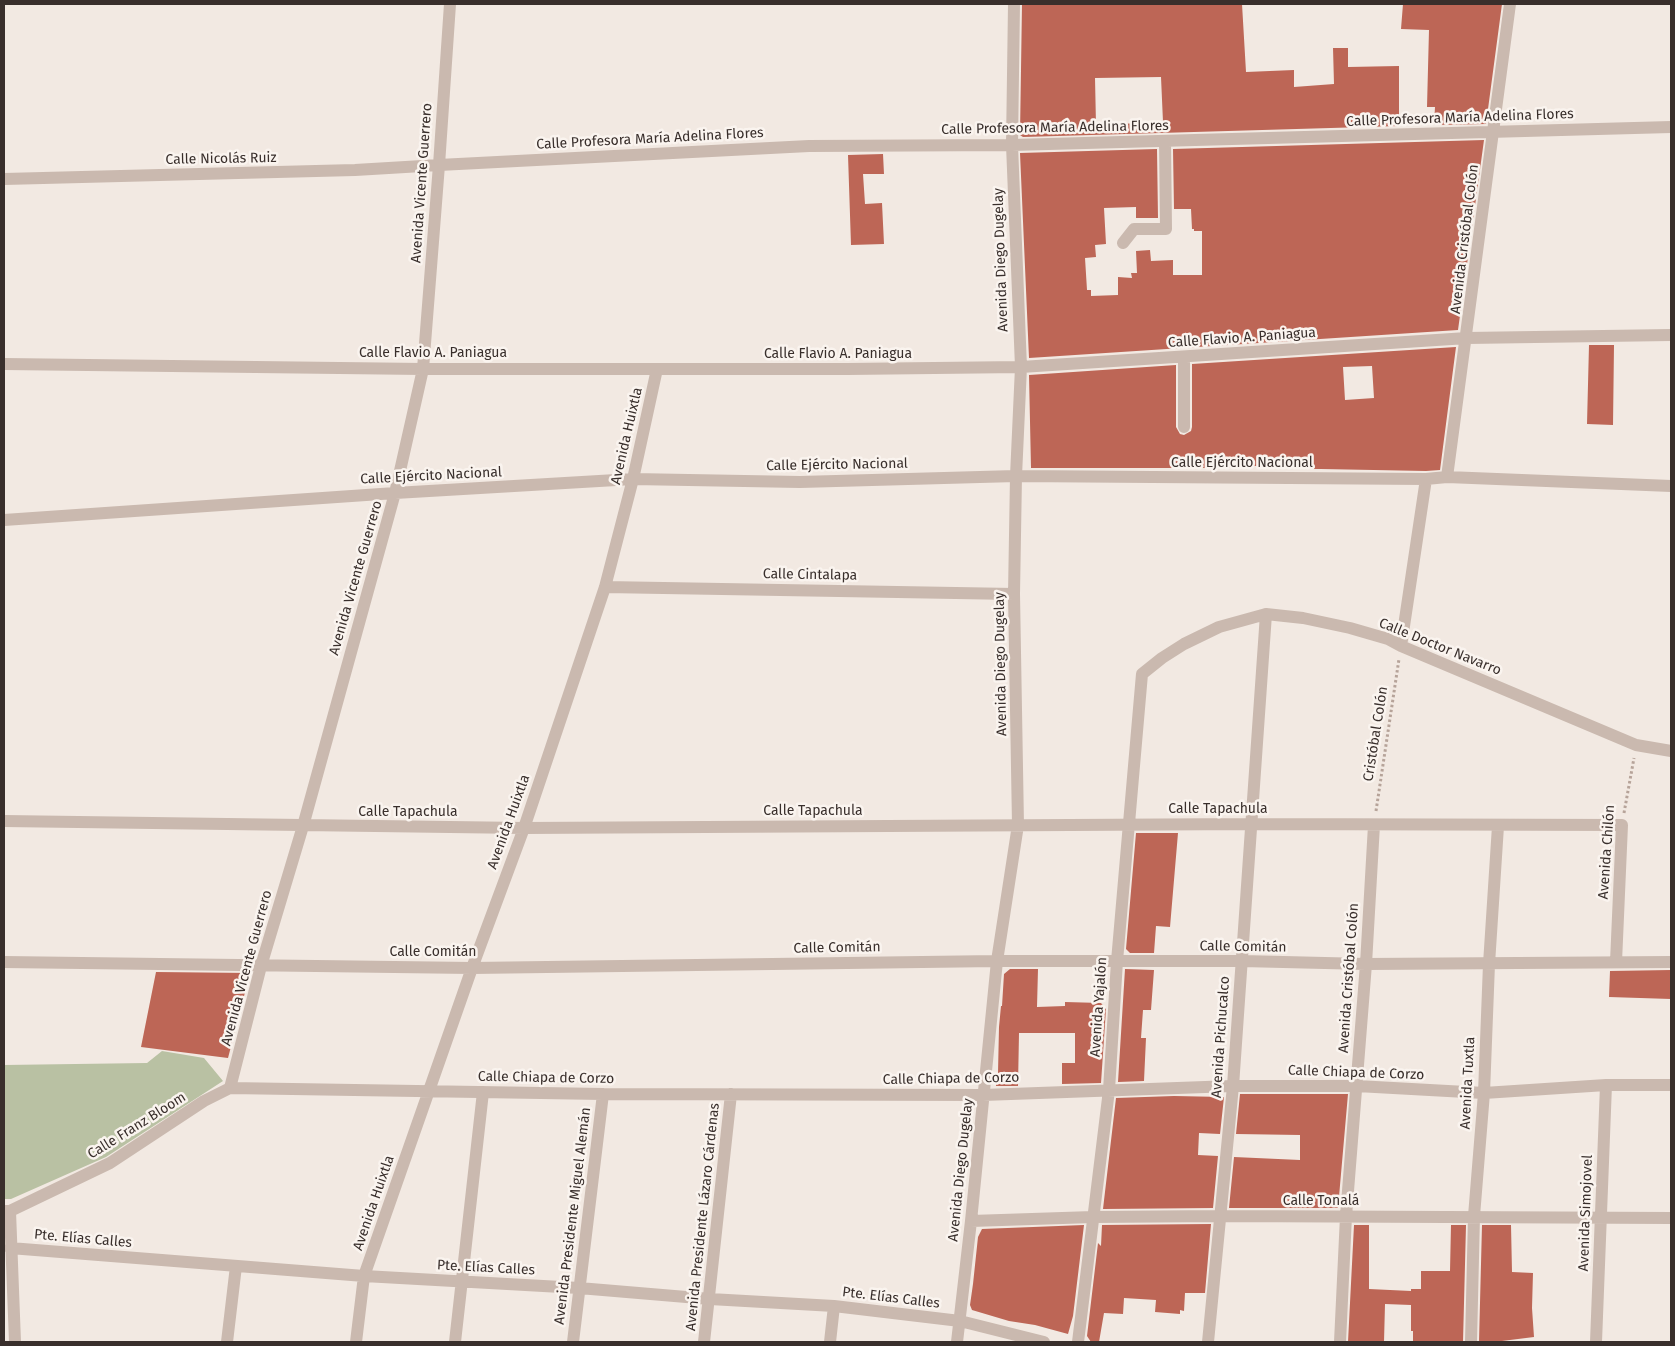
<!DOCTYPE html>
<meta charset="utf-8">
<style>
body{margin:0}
#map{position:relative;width:1675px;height:1346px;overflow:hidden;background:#f2e9e2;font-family:"Fira Sans",sans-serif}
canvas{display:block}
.frame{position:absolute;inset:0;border:5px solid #392f2c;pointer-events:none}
</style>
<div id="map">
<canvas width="1675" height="1346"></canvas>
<div class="frame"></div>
</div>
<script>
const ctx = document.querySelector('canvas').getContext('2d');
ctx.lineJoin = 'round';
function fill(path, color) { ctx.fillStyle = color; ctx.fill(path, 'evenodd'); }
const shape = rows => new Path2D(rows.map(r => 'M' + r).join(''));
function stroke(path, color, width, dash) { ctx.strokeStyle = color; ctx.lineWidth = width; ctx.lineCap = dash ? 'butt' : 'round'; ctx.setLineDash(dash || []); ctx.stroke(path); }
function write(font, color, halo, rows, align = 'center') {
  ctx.font = font + ' "Fira Sans",sans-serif'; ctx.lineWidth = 5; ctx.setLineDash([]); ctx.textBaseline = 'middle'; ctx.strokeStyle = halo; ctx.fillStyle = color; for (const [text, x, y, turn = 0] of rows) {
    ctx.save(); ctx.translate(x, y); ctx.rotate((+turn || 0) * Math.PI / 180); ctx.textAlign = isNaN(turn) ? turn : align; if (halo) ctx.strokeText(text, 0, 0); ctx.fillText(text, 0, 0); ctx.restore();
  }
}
fill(shape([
 [162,1051,204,1058,223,1081,106,1157,11,1199,4,1199,4,1065,147,1063]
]), '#b9c1a3');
fill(shape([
 [1022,4,1242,4,1246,72,1294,70,1294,87,1334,84,1333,48,1348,48,1348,67,1399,66,1399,126,1023,137,1020,135],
 [1161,77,1163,122,1096,125,1095,78],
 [1403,4,1502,4,1486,124,1434,125,1435,107,1427,107,1429,30,1401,29],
 [1484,140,1458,330,1029,358,1020,153,1157,149,1158,218,1136,218,1136,207,1104,208,1106,244,1095,245,1096,257,1085,258,1087,290,1091,290,1091,296,1118,295,1118,277,1132,278,1131,273,1137,273,1136,251,1150,250,1151,261,1173,260,1173,275,1202,275,1202,231,1194,231,1194,229,1192,229,1191,209,1174,209,1173,149],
 [883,154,884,174,863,174,865,204,882,203,884,244,851,245,848,155],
 [1589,345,1614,345,1613,425,1587,424],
 [1456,347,1440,470,1426,471,1321,469,1303,469,1302,467,1255,466,1232,468,1031,468,1029,375,1176,365,1176,427,1180,434,1184,435,1191,431,1192,427,1192,364],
 [1372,366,1374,398,1345,400,1343,367],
 [1136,833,1178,833,1170,927,1156,926,1154,953,1130,953,1126,949],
 [1010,969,1038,969,1037,1007,1065,1006,1065,1002,1101,1003,1106,1009,1101,1083,1062,1084,1062,1063,1075,1063,1075,1033,1019,1033,1018,1086,996,1086,996,1073,998,1073,999,1027,1001,1006,1002,1006,1004,974],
 [1125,969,1154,970,1151,1010,1143,1010,1141,1038,1146,1038,1144,1081,1118,1082],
 [1671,970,1671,999,1609,997,1610,971],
 [156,972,250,973,228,1058,141,1047],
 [1240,1094,1348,1094,1338,1208,1229,1208,1234,1157,1300,1160,1300,1135,1236,1134],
 [1174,1096,1224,1097,1220,1134,1199,1133,1198,1155,1218,1156,1213,1208,1103,1209,1116,1098],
 [1211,1224,1205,1293,1185,1293,1184,1311,1180,1310,1180,1314,1155,1312,1156,1300,1124,1298,1123,1314,1104,1313,1099,1342,1091,1342,1087,1336,1098,1243,1101,1246,1102,1225],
 [1084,1225,1073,1316,1068,1334,1035,1325,1009,1321,972,1310,970,1305,973,1284,978,1237,982,1229],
 [1354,1225,1369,1225,1369,1289,1411,1291,1411,1289,1421,1289,1421,1271,1450,1271,1451,1225,1466,1225,1463,1342,1413,1342,1413,1331,1411,1331,1411,1305,1385,1304,1384,1342,1348,1342],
 [1482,1225,1511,1225,1512,1272,1533,1273,1532,1308,1534,1337,1502,1341,1503,1342,1479,1342]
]), '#bd6656');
stroke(shape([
 [1376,811,1399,659],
 [1624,813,1634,758]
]), '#b6a399', 3, [2.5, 2.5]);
stroke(shape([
 [4,179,355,170,439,165,809,146,1012,145,1671,127],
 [1123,243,1134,229,1166,229,1165,141],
 [1184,357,1184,427],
 [4,364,423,369,847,369,1021,367,1467,338,1671,335],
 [1447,477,1510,4],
 [4,520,395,493,633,479,800,482,1016,476,1426,479,1447,477,1671,486],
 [605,587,1014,594],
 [1401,646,1426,479],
 [4,821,524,828,1252,824,1622,825,1616,962],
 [4,962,472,968,997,961,1242,961,1366,964,1671,962],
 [230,1088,261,966,303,826,395,493,423,369,439,165,450,4],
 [4,1211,10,1211,110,1163,204,1101,230,1088,603,1094,983,1095,1233,1086,1357,1086,1484,1093,1606,1085,1671,1085],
 [10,1211,15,1342],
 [971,1221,1093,1217,1221,1216,1671,1218],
 [10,1248,364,1276,579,1288,710,1299,834,1306,960,1321,1044,1342],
 [227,1342,236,1266],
 [356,1342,364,1276,472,968,524,828,605,587,633,479,657,369],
 [455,1342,483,1092],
 [573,1342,603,1094],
 [704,1342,731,1094],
 [830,1342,834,1306],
 [957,1342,971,1221,997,961,1018,825,1014,594,1016,476,1021,367,1012,145,1014,4],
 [1078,1342,1109,1090,1117,961,1142,674,1162,658,1184,644,1219,627,1266,614,1303,618,1350,628,1388,639,1401,646,1636,745,1671,751],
 [1208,1342,1233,1086,1266,614],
 [1340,1342,1346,1216,1366,964,1374,825],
 [1471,1342,1474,1216,1484,1093,1489,964,1498,826],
 [1596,1342,1606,1085]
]), '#cab9af', 12);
write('14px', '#392f2c', '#faf4ef', [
 ["Calle Profesora María Adelina Flores",1460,118,-2],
 ["Calle Profesora María Adelina Flores",1055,128,-1],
 ["Calle Profesora María Adelina Flores",650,139,-3],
 ["Calle Nicolás Ruiz",221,159,-1],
 ["Avenida Vicente Guerrero",422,183,-86],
 ["Avenida Cristóbal Colón",1465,239,-83],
 ["Avenida Diego Dugelay",1001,260,-92],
 ["Calle Flavio A. Paniagua",1242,338,-4],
 ["Calle Flavio A. Paniagua",433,353],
 ["Calle Flavio A. Paniagua",838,354],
 ["Avenida Huixtla",627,436,-77],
 ["Calle Ejército Nacional",1242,463],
 ["Calle Ejército Nacional",837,465,-1],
 ["Calle Ejército Nacional",431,476,-3],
 ["Calle Cintalapa",810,575,1],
 ["Avenida Vicente Guerrero",356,578,-74],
 ["Calle Doctor Navarro",1440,647,22],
 ["Avenida Diego Dugelay",1001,664,-91],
 ["Cristóbal Colón",1376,734,-81],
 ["Calle Tapachula",1218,809],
 ["Calle Tapachula",813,811],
 ["Calle Tapachula",408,812],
 ["Avenida Huixtla",509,822,-70],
 ["Avenida Chilón",1607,852,-86],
 ["Calle Comitán",1243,947,1],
 ["Calle Comitán",837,948,-1],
 ["Calle Comitán",433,952],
 ["Avenida Vicente Guerrero",247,968,-75],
 ["Avenida Cristóbal Colón",1349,978,-86],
 ["Avenida Yajalón",1099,1007,-86],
 ["Avenida Pichucalco",1221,1037,-86],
 ["Calle Chiapa de Corzo",1356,1073,2],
 ["Calle Chiapa de Corzo",546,1078,1],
 ["Calle Chiapa de Corzo",951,1079,-1],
 ["Avenida Tuxtla",1468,1083,-87],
 ["Calle Franz Bloom",137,1126,-32],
 ["Avenida Diego Dugelay",961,1170,-84],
 ["Calle Tonalá",1321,1201],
 ["Avenida Huixtla",374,1203,-71],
 ["Avenida Simojovel",1586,1213,-88],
 ["Avenida Presidente Miguel Alemán",573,1216,-83],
 ["Avenida Presidente Lázaro Cárdenas",703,1217,-84],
 ["Pte. Elías Calles",83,1239,5],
 ["Pte. Elías Calles",486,1268,3],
 ["Pte. Elías Calles",891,1298,7]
]);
</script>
